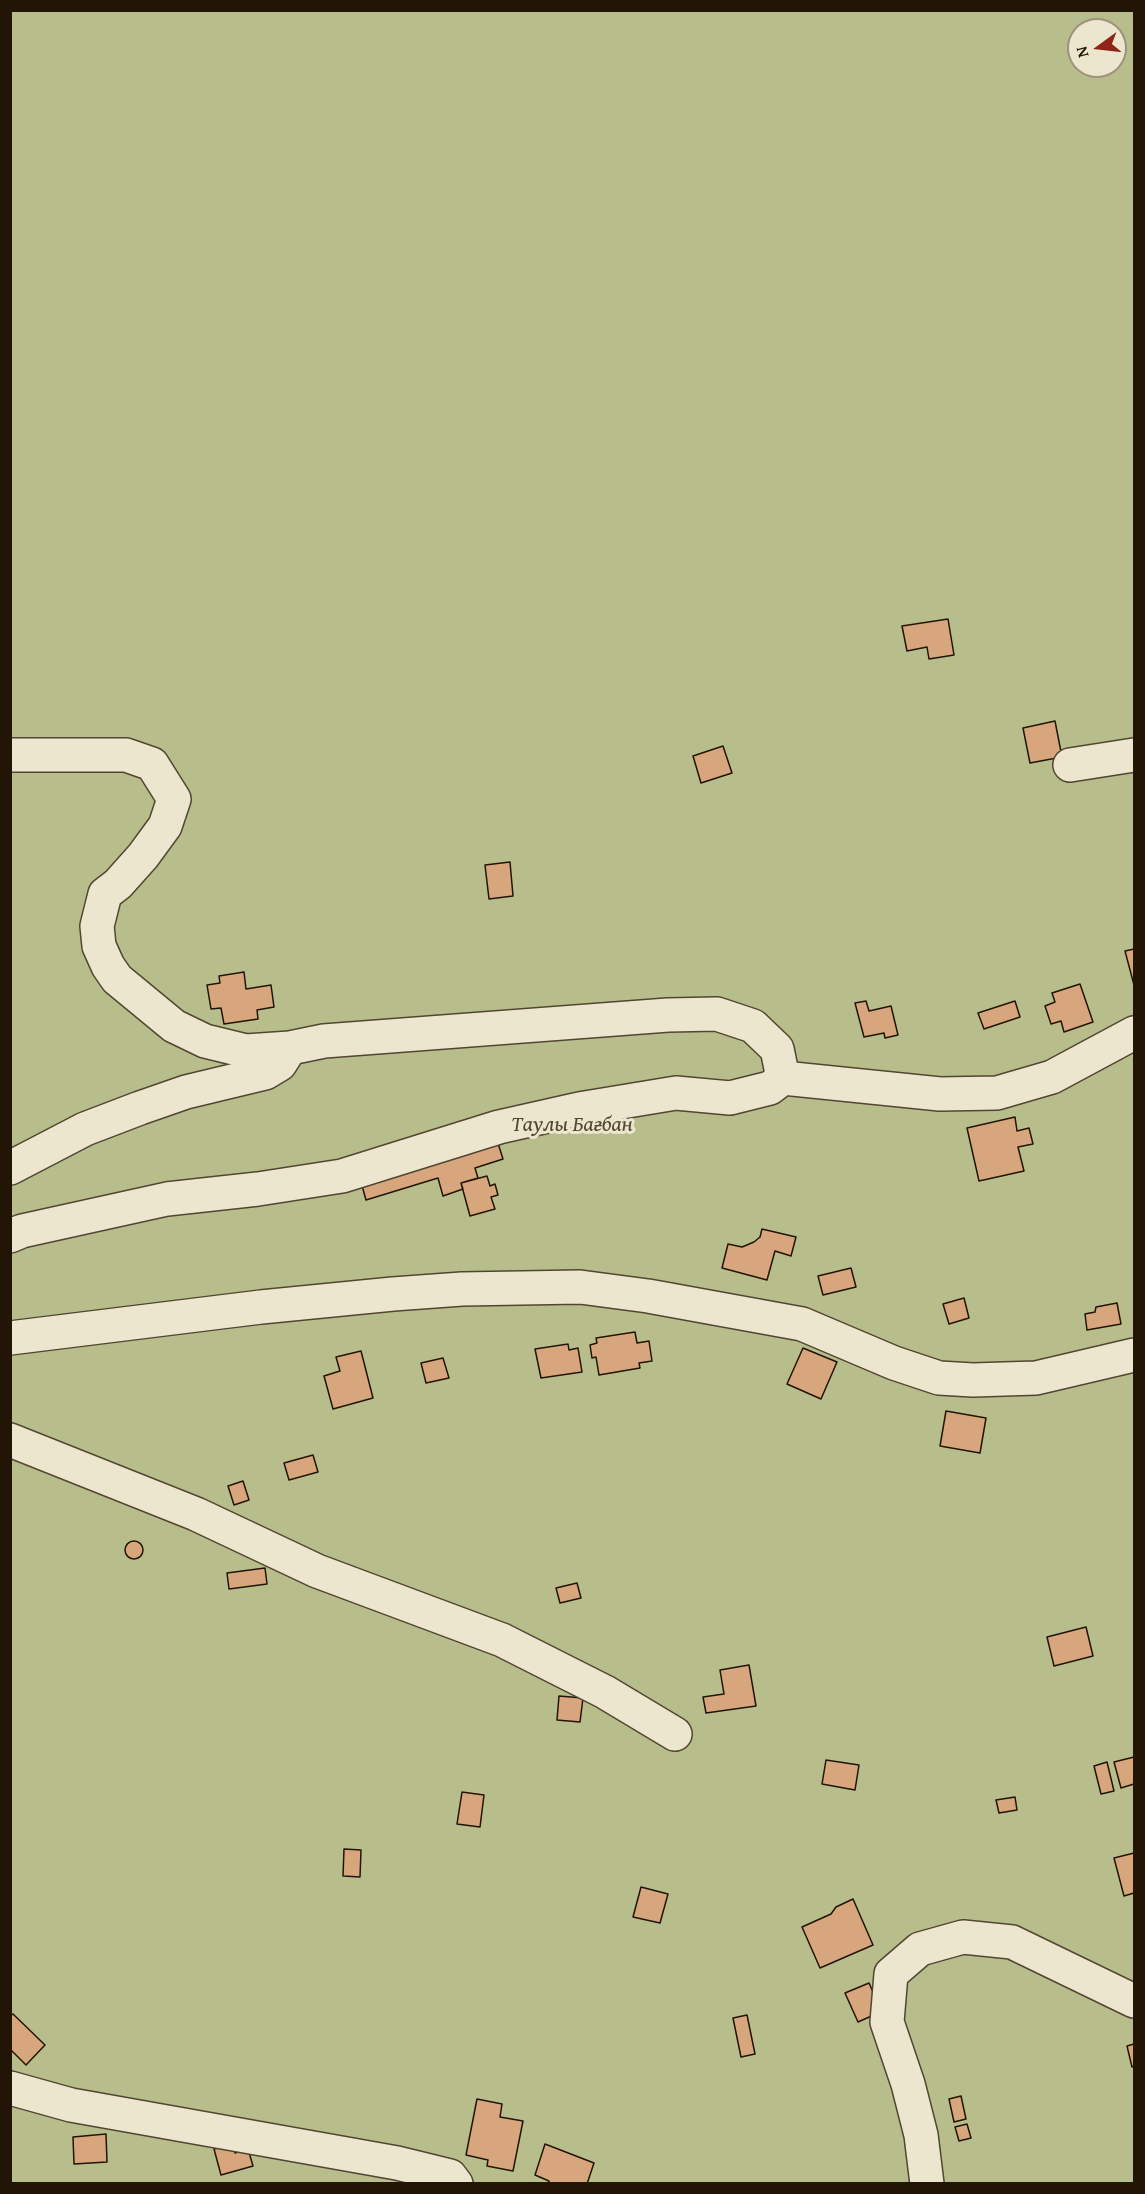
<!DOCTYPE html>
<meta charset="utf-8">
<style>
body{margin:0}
#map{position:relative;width:1145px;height:2194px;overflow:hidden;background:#e4d9b5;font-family:"Gentium Book Plus",serif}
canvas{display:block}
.frame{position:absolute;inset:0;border:12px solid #221506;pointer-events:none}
.north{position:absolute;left:1067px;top:18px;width:60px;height:60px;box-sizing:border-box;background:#ede6cf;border:2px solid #9c927f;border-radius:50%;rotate:255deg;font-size:16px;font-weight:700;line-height:24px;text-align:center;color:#221506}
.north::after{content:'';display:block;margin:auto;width:21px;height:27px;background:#8f2418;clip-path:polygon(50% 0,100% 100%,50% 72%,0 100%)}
</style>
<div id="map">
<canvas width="1145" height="2194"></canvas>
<div class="frame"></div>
<div class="north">N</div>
</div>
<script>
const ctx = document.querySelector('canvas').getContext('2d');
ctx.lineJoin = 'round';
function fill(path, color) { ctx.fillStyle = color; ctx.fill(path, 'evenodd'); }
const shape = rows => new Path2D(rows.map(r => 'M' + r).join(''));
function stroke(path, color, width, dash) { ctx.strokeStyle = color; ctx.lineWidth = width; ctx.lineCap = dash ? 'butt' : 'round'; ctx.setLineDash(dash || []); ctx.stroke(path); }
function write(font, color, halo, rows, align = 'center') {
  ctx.font = font + ' "Gentium Book Plus",serif'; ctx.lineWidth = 6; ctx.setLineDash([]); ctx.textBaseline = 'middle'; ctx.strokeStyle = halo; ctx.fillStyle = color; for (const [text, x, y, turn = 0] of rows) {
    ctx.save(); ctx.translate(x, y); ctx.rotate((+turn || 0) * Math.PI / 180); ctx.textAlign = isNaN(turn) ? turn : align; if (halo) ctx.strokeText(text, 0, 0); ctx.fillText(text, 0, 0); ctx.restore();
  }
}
fill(shape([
 [11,11,1134,11,1134,2183,11,2183],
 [1079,30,1115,30,1115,66,1079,66]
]), '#b7be8b');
const building = shape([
 [948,619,954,655,929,659,927,647,907,651,902,626,948,619],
 [1055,721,1062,757,1030,763,1023,728,1055,721],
 [723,746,732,773,701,783,693,756,723,746],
 [510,862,513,896,489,899,485,865,510,862],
 [1134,949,1134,985,1125,951,1134,949],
 [244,972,246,989,271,985,274,1007,257,1010,258,1019,224,1024,221,1008,211,1009,207,985,220,983,219,976,244,972],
 [1080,984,1093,1022,1064,1032,1061,1021,1051,1024,1045,1006,1055,1002,1052,993,1080,984],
 [866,1001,869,1011,891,1006,898,1035,885,1038,884,1033,864,1037,855,1003,866,1001],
 [1015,1001,1020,1017,984,1029,978,1013,1015,1001],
 [1015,1117,1017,1131,1029,1128,1033,1144,1018,1147,1024,1171,979,1181,967,1128,1015,1117],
 [497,1140,503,1159,475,1168,478,1178,461,1183,463,1189,443,1196,438,1178,366,1200,361,1182,497,1140],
 [487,1176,490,1186,495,1184,498,1195,491,1197,495,1209,470,1216,461,1183,487,1176],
 [762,1229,796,1237,791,1256,775,1251,767,1280,722,1268,728,1244,742,1247,754,1242,760,1237,762,1229],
 [851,1268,856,1287,823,1295,818,1276,851,1268],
 [964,1298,969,1318,949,1324,943,1304,964,1298],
 [1117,1303,1121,1324,1087,1330,1085,1314,1095,1312,1096,1307,1117,1303],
 [635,1332,637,1343,649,1341,652,1361,639,1363,640,1368,599,1375,596,1357,592,1358,590,1345,597,1343,596,1338,635,1332],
 [568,1344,569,1350,578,1348,582,1372,541,1378,535,1349,568,1344],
 [803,1348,837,1362,821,1399,787,1384,803,1348],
 [361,1351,373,1398,333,1409,324,1376,340,1371,336,1357,361,1351],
 [443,1358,449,1378,426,1383,421,1363,443,1358],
 [946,1411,986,1418,980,1453,940,1446,946,1411],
 [313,1455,318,1472,289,1480,284,1463,313,1455],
 [243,1481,249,1500,234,1505,228,1486,243,1481],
 '125 1550a9 9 0 1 1 18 0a9 9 0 1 1-18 0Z',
 [265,1568,267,1584,229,1589,227,1573,265,1568],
 [577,1583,581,1598,560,1603,556,1588,577,1583],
 [1086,1627,1093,1656,1054,1666,1047,1637,1086,1627],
 [749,1665,756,1706,706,1713,703,1697,724,1694,720,1670,749,1665],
 [559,1696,583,1698,580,1722,557,1720,559,1696],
 [1134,1757,1134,1784,1121,1788,1114,1762,1134,1757],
 [826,1760,859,1765,855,1790,822,1784,826,1760],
 [1107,1762,1114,1791,1101,1794,1094,1766,1107,1762],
 [462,1792,484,1795,480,1827,457,1824,462,1792],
 [1015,1797,1017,1810,999,1813,996,1800,1015,1797],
 [344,1849,361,1850,360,1877,343,1876,344,1849],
 [1134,1853,1134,1893,1124,1896,1114,1858,1134,1853],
 [641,1887,668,1894,660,1923,633,1917,641,1887],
 [853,1899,873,1945,820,1968,802,1927,831,1914,836,1907,853,1899],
 [869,1983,877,2001,872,2003,876,2014,858,2022,845,1993,869,1983],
 [13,2014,45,2045,26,2065,10,2049,10,2016,13,2014],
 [747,2015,755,2054,741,2057,733,2018,747,2015],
 [1134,2044,1134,2066,1132,2067,1127,2046,1134,2044],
 [961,2096,966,2119,954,2122,949,2099,961,2096],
 [477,2099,502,2104,500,2117,523,2121,513,2171,487,2166,488,2160,466,2155,477,2099],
 [967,2124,971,2138,959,2141,955,2127,967,2124],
 [106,2134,107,2162,74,2164,73,2137,106,2134],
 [233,2144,235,2153,248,2149,253,2166,221,2175,214,2149,233,2144],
 [545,2144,594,2163,587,2184,548,2184,549,2181,535,2175,545,2144]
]);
fill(building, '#d8a67d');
stroke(building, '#221506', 1.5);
const minor = shape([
 [10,755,126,755,152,764,174,799,165,826,143,856,118,884,105,894,97,926,99,946,108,966,117,979,174,1026,205,1041,246,1051,290,1048,324,1041,668,1015,717,1014,753,1026,777,1049,783,1078,770,1088,730,1098,676,1093,579,1109,499,1127,342,1176,258,1189,167,1199,22,1231,10,1236],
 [1070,765,1134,755],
 [783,1078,940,1094,997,1093,1052,1077,1134,1033],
 [10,1168,85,1129,140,1108,186,1092,265,1073,280,1064,290,1048],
 [10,1338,261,1307,393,1294,462,1289,580,1287,648,1296,802,1324,894,1363,939,1378,973,1380,1036,1378,1134,1355],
 [10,1440,196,1514,317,1571,502,1640,605,1692,675,1734],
 [10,2088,71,2105,397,2163,450,2176,456,2184],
 [927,2184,921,2135,908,2084,887,2022,891,1974,920,1949,963,1937,1012,1942,1134,2001]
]);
stroke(minor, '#524632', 36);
stroke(minor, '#ede6cf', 33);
write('italic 22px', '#4f482e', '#ede6cf', [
 ["Таулы Бағбан",572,1125]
]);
</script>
